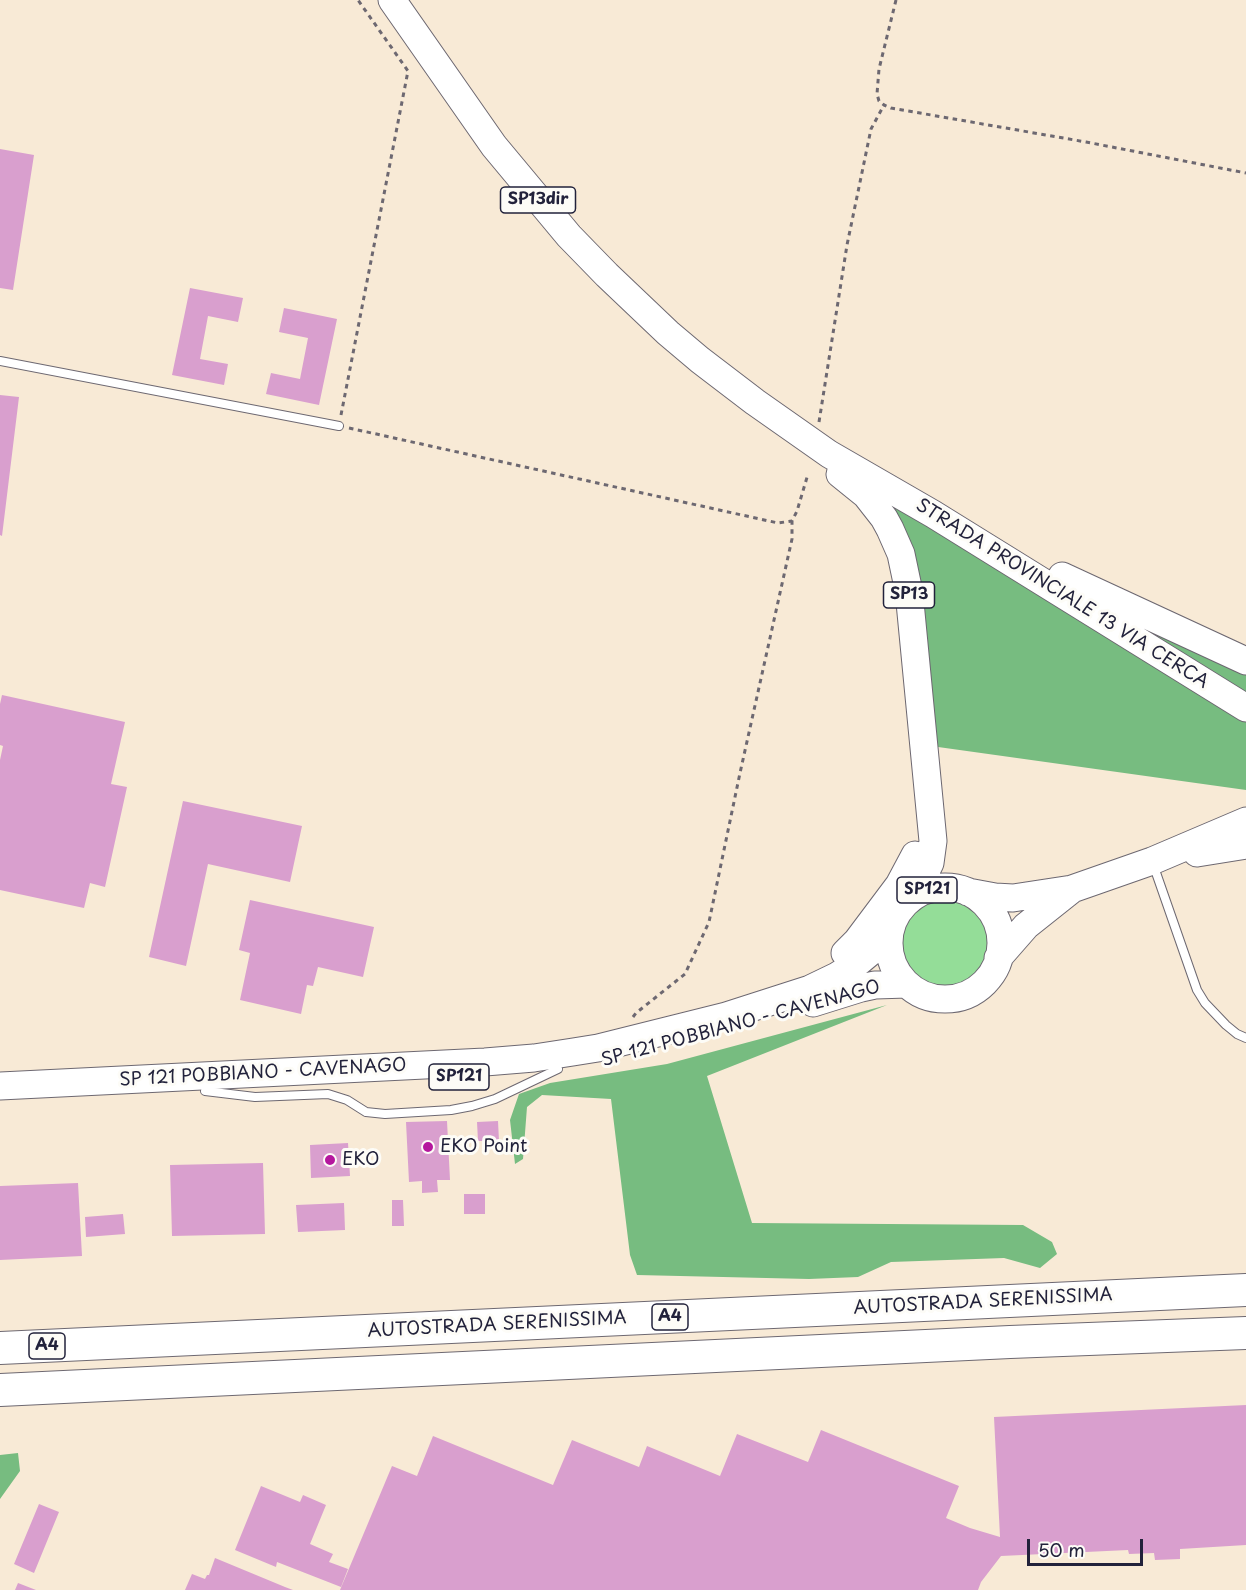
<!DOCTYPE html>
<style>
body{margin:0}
#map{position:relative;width:1246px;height:1590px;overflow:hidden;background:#f8ead6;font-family:"Playpen Sans",sans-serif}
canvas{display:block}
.scale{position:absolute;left:1027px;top:1539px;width:116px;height:27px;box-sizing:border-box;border:3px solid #22223b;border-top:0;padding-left:8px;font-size:18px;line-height:21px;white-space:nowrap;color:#22223b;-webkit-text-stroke:4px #fdfcf7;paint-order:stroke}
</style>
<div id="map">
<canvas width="1246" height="1590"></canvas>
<div class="scale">50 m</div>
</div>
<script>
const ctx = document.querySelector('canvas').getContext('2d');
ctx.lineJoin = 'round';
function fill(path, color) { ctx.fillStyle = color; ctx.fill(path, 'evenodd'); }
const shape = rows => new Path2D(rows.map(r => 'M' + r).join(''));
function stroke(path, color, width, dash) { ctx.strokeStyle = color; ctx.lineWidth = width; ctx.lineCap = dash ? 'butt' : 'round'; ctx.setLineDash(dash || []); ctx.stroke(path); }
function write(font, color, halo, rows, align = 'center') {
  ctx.font = font + ' "Playpen Sans",sans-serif'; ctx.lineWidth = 6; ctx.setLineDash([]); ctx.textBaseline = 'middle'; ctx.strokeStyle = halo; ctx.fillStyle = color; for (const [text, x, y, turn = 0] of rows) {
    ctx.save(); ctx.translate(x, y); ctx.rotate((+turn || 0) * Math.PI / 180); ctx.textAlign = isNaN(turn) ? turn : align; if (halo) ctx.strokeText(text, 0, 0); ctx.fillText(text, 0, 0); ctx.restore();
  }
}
fill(shape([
 '899 945a45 45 0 1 1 90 0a45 45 0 1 1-90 0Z'
]), '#94dd98');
fill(shape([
 [881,496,1246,666,1246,790,931,746],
 [887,1005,707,1076,752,1223,1023,1225,1052,1242,1057,1254,1040,1268,1004,1258,891,1262,858,1277,809,1279,637,1275,630,1255,611,1099,542,1095,527,1107,523,1159,515,1164,510,1120,519,1094,550,1083,667,1064],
 [18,1453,20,1471,0,1499,0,1455]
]), '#77bc80');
fill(shape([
 [0,149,34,155,13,290,0,288],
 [190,288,243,298,238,322,208,316,200,359,228,364,224,385,172,375],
 [284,308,337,319,319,405,266,394,271,373,300,379,308,338,279,332],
 [0,395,19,397,2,536,0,535],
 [2,695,125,722,111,784,127,787,105,887,90,883,84,908,0,890,0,760,3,746,0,745,0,704],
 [183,801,302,826,290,882,208,864,186,966,149,957],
 [250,900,374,927,363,977,318,967,313,986,307,985,301,1014,240,1000,250,953,239,950],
 [447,1121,450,1180,437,1180,438,1192,422,1193,422,1181,409,1182,406,1122],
 [498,1121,499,1141,478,1141,477,1122],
 [348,1143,350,1176,311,1178,310,1145],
 [263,1163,265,1234,172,1236,170,1165],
 [78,1183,82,1256,0,1260,0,1186],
 [464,1194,485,1194,485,1214,464,1214],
 [392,1200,403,1200,404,1226,392,1226],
 [344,1203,345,1230,298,1232,296,1205],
 [123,1214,125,1234,86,1237,85,1217],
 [1246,1405,1246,1545,1180,1549,1180,1559,1155,1560,1154,1553,1129,1554,1128,1550,1001,1556,981,1582,978,1590,340,1590,392,1466,417,1476,433,1436,553,1485,572,1440,639,1467,647,1446,720,1476,737,1434,808,1462,821,1430,959,1486,946,1518,970,1528,1000,1537,994,1417],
 [261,1486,300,1502,303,1495,326,1505,310,1544,333,1554,329,1562,348,1569,341,1587,277,1562,276,1567,235,1550],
 [39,1504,59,1512,34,1573,14,1564],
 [215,1558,285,1587,293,1590,185,1590,192,1574,205,1579,207,1575,209,1575],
 [18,1583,36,1590,15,1590]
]), '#d99fce');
const lane = shape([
 [0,361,339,426],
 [1153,864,1197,990,1205,1003,1226,1025,1237,1034,1246,1038],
 [205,1091,255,1097,328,1094,347,1100,366,1112,385,1114,451,1110,472,1106,495,1099,558,1069]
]);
const primary = shape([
 [392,0,494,146,569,236,607,275,668,333,700,360,755,402,829,454,933,514,1246,708],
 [840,474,866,495,884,518,890,529,901,554,909,592,933,841,930,863,913,897],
 [1062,576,1246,661],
 [1197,853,1246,845],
 '889 943a56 56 0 1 1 112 0a56 56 0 1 1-112 0Z',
 [968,892,995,897,1013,898,1072,889,1152,861,1246,821],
 [845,953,857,941,899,885,915,855],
 [998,958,1026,926,1070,891],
 [813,1003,861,988,875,985,907,984],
 [0,1086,485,1062,534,1058,573,1052,598,1048,726,1016,810,989,837,976,856,964,868,954,891,928]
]);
const highway = shape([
 [0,1348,1246,1290],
 [0,1390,1010,1342,1246,1333]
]);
stroke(lane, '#6d6871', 10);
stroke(primary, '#6d6871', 29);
stroke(highway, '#6d6871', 34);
stroke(shape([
 [896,0,879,69,877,94,879,101,884,105,891,108,1086,142,1246,173],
 [341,415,408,71,358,0],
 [819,422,847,245,871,129,884,105],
 [349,428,778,523,792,521,797,511,808,474],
 [633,1017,636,1013,685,974,709,922,740,773,792,539,792,521]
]), '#6d6871', 3, [4.5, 4.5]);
stroke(lane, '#fff', 8);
stroke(primary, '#fff', 27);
stroke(highway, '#fff', 32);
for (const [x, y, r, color] of [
 [428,1147,6,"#b5179e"],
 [330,1160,6,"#b5179e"]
]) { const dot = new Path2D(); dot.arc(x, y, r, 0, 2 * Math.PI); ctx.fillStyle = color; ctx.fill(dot); stroke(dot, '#fdfcf7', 2); }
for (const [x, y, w] of [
 [538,200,75],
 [909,595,51],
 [927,890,60],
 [459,1077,60],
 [670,1317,36],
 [47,1346,36]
]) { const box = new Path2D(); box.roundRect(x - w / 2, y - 13, w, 26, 4.5); ctx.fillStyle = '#fdfcf7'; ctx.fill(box); stroke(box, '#22223b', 1.5); }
write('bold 16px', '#22223b', null, [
 ["SP13dir",538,200],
 ["SP13",909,595],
 ["SP121",927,890],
 ["SP121",459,1077],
 ["A4",670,1317],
 ["A4",47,1346]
]);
write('18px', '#22223b', '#fdfcf7', [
 ["STRADA PROVINCIALE 13 VIA CERCA",1062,594,32],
 ["SP 121 POBBIANO - CAVENAGO",741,1024,-15],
 ["SP 121 POBBIANO - CAVENAGO",263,1073,-3],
 ["AUTOSTRADA SERENISSIMA",983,1302,-3],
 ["AUTOSTRADA SERENISSIMA",497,1325,-3]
]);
write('18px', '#22223b', '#fdfcf7', [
 ["EKO Point",440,1147],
 ["EKO",342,1160]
], 'left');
</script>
